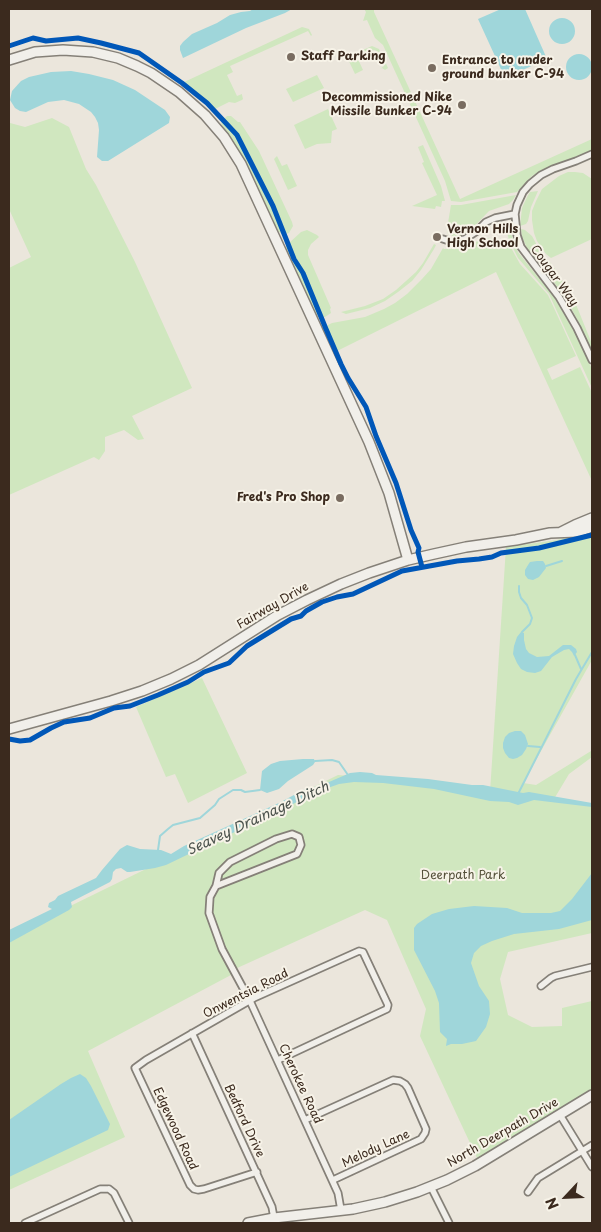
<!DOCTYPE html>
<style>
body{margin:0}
#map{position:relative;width:601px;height:1232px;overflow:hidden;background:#ebe6dc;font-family:"Playpen Sans",sans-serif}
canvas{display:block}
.frame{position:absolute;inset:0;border:10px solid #3b2a1e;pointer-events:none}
.north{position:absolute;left:541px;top:1172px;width:50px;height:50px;-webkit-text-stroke:4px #f7f3e8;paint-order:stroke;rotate:245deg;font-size:14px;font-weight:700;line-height:20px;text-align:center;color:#3b2a1e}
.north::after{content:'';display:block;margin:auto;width:18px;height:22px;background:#3b2a1e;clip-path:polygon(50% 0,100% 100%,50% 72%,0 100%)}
</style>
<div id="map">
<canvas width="601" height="1232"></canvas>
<div class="frame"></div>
<div class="north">N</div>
</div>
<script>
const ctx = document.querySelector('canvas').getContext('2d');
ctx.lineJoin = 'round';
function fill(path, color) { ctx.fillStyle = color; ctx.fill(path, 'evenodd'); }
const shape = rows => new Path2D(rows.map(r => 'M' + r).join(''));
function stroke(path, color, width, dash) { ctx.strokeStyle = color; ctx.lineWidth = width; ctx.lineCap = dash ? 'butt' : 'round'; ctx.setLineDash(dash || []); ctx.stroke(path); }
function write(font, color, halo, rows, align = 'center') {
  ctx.font = font + ' "Playpen Sans",sans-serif'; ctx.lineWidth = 4; ctx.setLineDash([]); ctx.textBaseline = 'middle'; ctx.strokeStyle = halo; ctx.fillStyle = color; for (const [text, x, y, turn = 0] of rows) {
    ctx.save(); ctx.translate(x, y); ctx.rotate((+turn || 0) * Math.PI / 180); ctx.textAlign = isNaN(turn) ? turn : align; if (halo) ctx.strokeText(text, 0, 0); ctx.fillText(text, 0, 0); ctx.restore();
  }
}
fill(shape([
 [364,9,374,9,374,12,460,199,592,139,592,150,578,156,546,168,532,176,517,192,461,202,451,201,445,181,383,45,375,38,367,20,363,21,366,12],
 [302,27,309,29,312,35,311,36,308,31,230,66,233,72,227,75,237,96,242,94,242,95,243,99,242,100,235,103,229,102,215,109,182,83],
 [372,46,379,49,388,68,385,70,382,68,380,69,384,66,377,51,374,50,357,57,363,70,355,74,347,57],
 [317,75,324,88,293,102,286,89],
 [328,109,337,129,332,131,331,143,317,144,305,149,294,125],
 [227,116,231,116,238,122,240,122,259,151,292,222,293,226,289,233,286,234,275,207,250,160,241,140,237,133,223,120],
 [52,118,69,127,86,169,96,185,135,262,192,388,132,416,144,439,138,440,124,430,105,437,105,451,99,460,94,457,9,495,9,268,31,257,9,209,9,121,10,123,25,127],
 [221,121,233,133,240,142,246,158,269,200,283,234,277,231,240,152,222,127],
 [423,145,441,186,445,201,442,201,441,207,436,206,435,209,412,206,437,195,422,163,424,162,418,147],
 [277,156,282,166,287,164,297,186,288,190,274,159],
 [568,172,575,172,583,173,592,179,592,239,551,258,546,254,537,241,534,233,532,220,532,211,536,201,542,189,559,176],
 [538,191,531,207,528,221,526,224,520,226,522,208,527,197,530,192],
 [516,195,513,200,509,204,489,211,467,234,455,237,448,234,447,229,451,205,461,205],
 [507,228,510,231,518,252,554,297,573,329,592,369,592,388,549,294,518,258,509,240,507,232],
 [521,229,525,230,532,236,540,251,553,266,567,288,575,302,592,344,592,352,576,317,568,303,552,279,527,248,522,237],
 [307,230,317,235,319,237,311,244,308,250,308,255,331,308,330,309,331,313,325,317,323,317,321,313,304,273,294,256,289,243,301,232],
 [488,238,496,239,510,246,520,264,548,295,576,356,547,369,552,380,580,367,592,393,592,481,496,272,337,351,333,342,327,327,328,325,332,323,365,317,384,309,395,303,407,294,422,279,431,269,443,248,444,249,462,248,470,246,479,240],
 [286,244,293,260,302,275,321,318,316,316,314,310,286,250],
 [434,244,436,245,434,249,421,270,412,281,398,292,385,301,370,308,346,314,341,312,365,306,383,299,396,290,416,272,423,263],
 [592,530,592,660,523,783,536,785,591,751,592,752,592,757,569,774,554,799,592,804,592,933,508,952,500,979,508,1015,532,1027,562,1026,562,1008,592,1001,592,1089,477,1158,420,1036,426,1009,387,920,365,910,235,969,231,975,88,1051,125,1137,9,1190,9,936,338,775,421,781,490,792,506,547,557,540],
 [202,678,247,773,188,803,175,774,166,777,136,707]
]), '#d0e7bf');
fill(shape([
 [253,9,292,9,285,13,246,28,183,58,180,50,180,46,183,42,192,34,217,23,230,15,241,12,250,11],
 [501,9,525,9,547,59,505,78,478,19],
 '549 31a13 13 0 1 1 26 0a13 13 0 1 1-26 0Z',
 '566 67a13 13 0 1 1 26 0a13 13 0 1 1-26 0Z',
 [71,71,89,74,113,80,135,90,165,110,170,117,169,123,108,161,102,161,97,157,99,130,98,123,95,117,91,112,79,104,64,100,48,102,26,112,20,111,15,108,10,100,12,91,21,81,29,77,51,72],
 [537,561,543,561,545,564,546,568,539,577,533,580,528,579,525,575,525,570,528,565,530,562],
 [521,632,524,633,524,640,526,649,529,653,537,657,549,656,563,645,571,645,576,649,577,652,574,656,572,652,569,649,564,650,552,657,541,671,535,673,527,672,521,669,517,663,513,654,514,646,517,637],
 [515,731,521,731,525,735,528,744,526,749,522,755,517,758,513,759,509,758,505,753,503,748,503,743,505,737,509,733],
 [303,759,314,759,315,762,313,765,288,781,279,789,267,793,260,790,262,771,271,764,280,761],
 [360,772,372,773,376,775,428,779,472,785,483,785,523,793,529,792,592,803,592,807,534,800,518,805,509,802,490,801,434,789,383,783,354,782,339,784,322,790,166,865,155,868,130,872,127,872,121,868,116,869,113,872,112,879,110,882,71,902,72,907,69,910,9,943,9,930,52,909,48,907,49,903,55,900,58,896,96,878,102,870,120,849,127,845,140,849,161,850,171,854,184,846,281,802,303,790,322,785,350,773],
 [592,873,592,920,559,929,514,934,492,941,481,946,474,953,471,963,479,986,489,1001,490,1014,486,1027,476,1041,462,1044,451,1044,446,1046,447,1039,440,1032,439,1003,435,991,414,950,414,928,417,924,432,914,449,909,474,906,507,908,522,913,551,913,560,911,572,899],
 [80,1074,86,1078,91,1086,110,1124,108,1130,9,1177,9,1120,61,1084,71,1078]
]), '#9fd6da');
stroke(shape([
 [546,566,562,561],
 [519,586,519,592,521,598,527,605,532,618,530,624,522,632],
 [575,655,581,669],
 [528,746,540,747],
 [315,761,332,760,339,762,348,775],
 [518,794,576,679,592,652],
 [158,850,160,836,168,829,173,825,200,818,215,805,219,799,233,790,241,790,245,792,260,790]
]), '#9fd6da', 2);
const street = shape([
 [592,154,576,161,553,169,541,175,530,184,523,192,517,205,515,214,517,235,521,247,559,297,577,328,592,360],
 [443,239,452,242,465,239,477,231,486,222,495,218,515,214],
 [216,886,219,873,230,862,276,839,292,834,299,837,301,845,297,854,216,886,210,897,209,913,222,949,250,1001,338,1193,341,1210],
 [541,986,551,978,555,976,592,967],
 [192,1033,272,1207,274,1218],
 [560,1115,592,1167],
 [305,1120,393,1080,400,1081,405,1084,408,1088,426,1129,425,1133,421,1139,333,1180],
 [257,1172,204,1189,198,1190,194,1189,190,1185,135,1068,146,1060,254,998,359,951,363,952,388,1005,387,1009,278,1060],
 [431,1187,449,1223],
 [109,1189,114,1193,129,1223],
 [528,1192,538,1178,592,1145],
 [25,1223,100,1189,109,1189]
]);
const secondary = shape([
 [9,60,35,52,63,50,93,52,118,58,137,66,151,73,179,92,205,115,224,137,241,164,369,442,389,493,408,560],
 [561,532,575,525,592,518],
 [9,729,111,701,142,691,171,679,199,665,278,615,307,600,341,584,369,573,408,560,434,554,466,547,516,540,550,533,578,532,592,527],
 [248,1223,274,1218,353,1209,385,1202,417,1192,447,1180,475,1166,592,1095]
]);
stroke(street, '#858078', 9);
stroke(secondary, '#858078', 12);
stroke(street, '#f1efea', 5.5);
stroke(secondary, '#f1efea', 9);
stroke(shape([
 [9,46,33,38,46,41,78,38,101,43,139,53,182,83,207,103,237,135,273,206,294,259,303,273,326,329,341,364,348,378,366,407,376,436,396,483,411,530,419,548,418,552,422,567],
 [9,739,20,741,30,740,51,728,64,722,90,718,114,708,130,706,158,695,188,682,204,672,229,663,247,646,291,619,301,616,306,611,322,602,337,597,353,594,402,571,457,561,479,559,492,557,501,553,539,548,592,535]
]), '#0057b8', 5);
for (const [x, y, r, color] of [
 [291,57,5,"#796c60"],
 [432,68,5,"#796c60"],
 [462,105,5,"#796c60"],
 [437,237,5,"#796c60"],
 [340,498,5,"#796c60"]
]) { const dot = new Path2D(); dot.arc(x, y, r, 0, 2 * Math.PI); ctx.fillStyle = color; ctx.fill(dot); stroke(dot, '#f7f3e8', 2); }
write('bold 12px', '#3b2a1e', '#f7f3e8', [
 ["Staff Parking",301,57],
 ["Entrance to under",442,61],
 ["ground bunker C-94",442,75],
 ["Decommissioned Nike",452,98,"right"],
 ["Missile Bunker C-94",452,112,"right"],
 ["Vernon Hills",447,230],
 ["High School",447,244],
 ["Fred's Pro Shop",330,498,"right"]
], 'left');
write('12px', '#3b2a1e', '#f7f3e8', [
 ["Cougar Way",554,276,54],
 ["Fairway Drive",273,606,-30],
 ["Onwentsia Road",246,994,-27],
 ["Cherokee Road",300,1084,65],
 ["Bedford Drive",244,1121,65],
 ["Edgewood Road",175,1129,65],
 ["North Deerpath Drive",503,1133,-30],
 ["Melody Lane",376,1149,-25]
]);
write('12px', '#545039', '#f7f3e8', [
 ["Deerpath Park",463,876]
]);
write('italic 14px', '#4c534d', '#f7f3e8', [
 ["Seavey Drainage Ditch",258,819,-25]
]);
</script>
